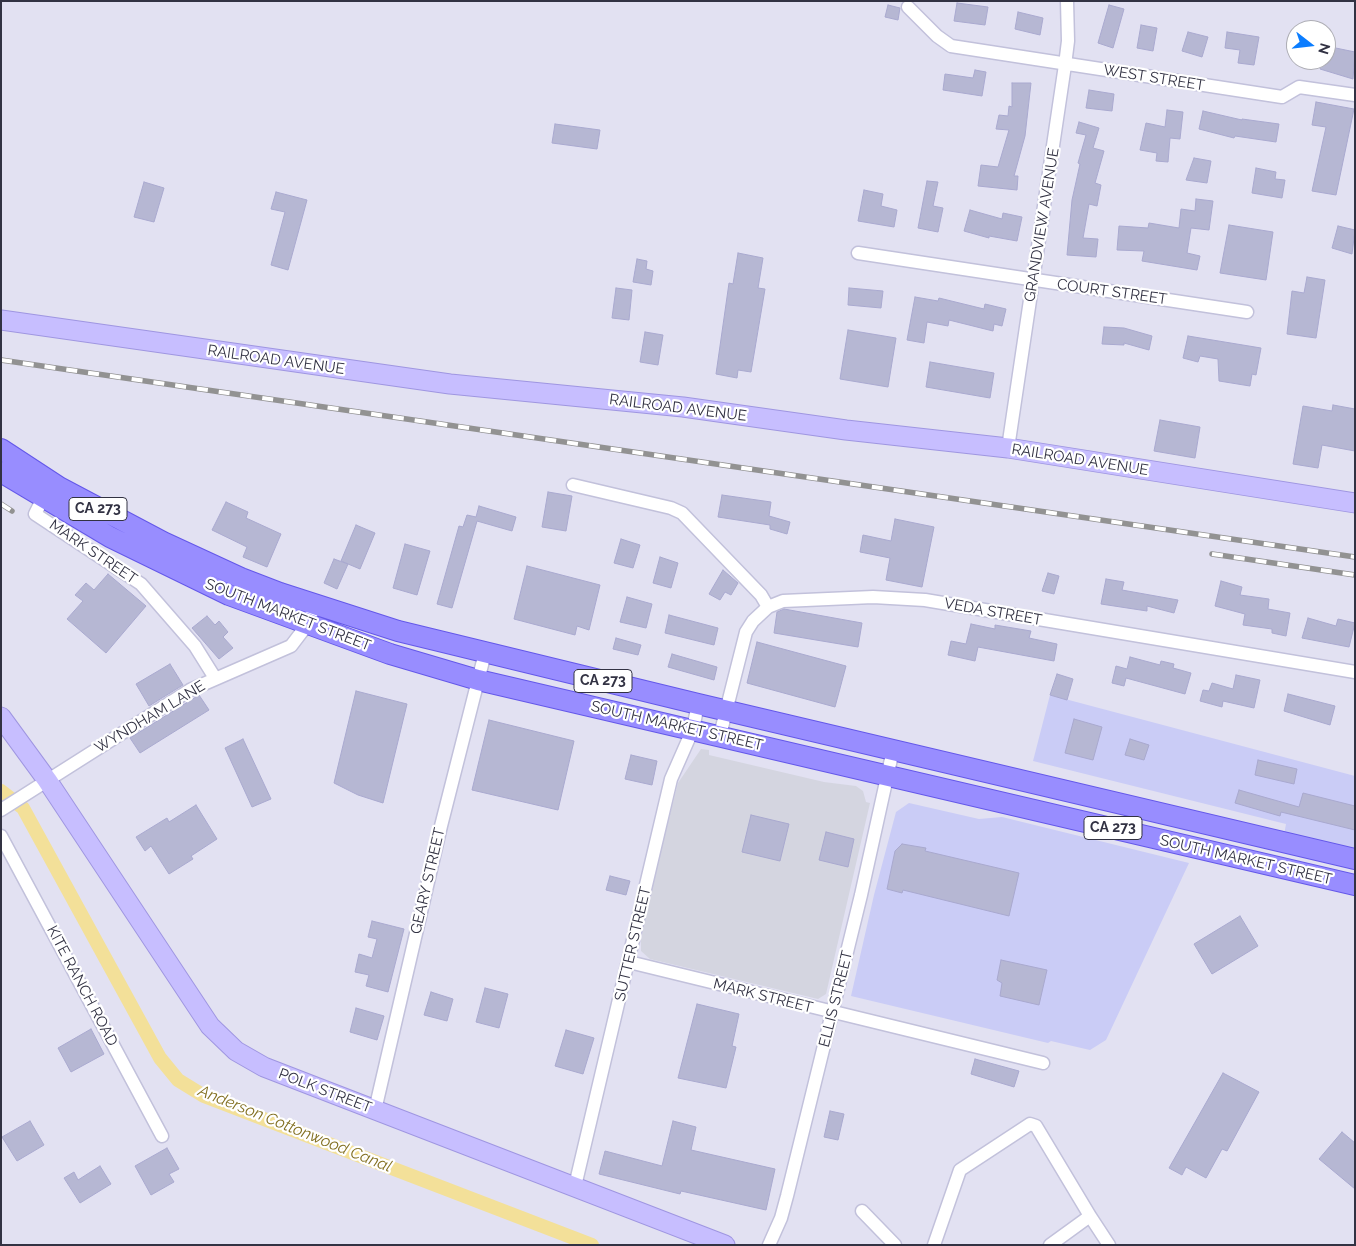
<!DOCTYPE html>
<style>
body{margin:0}
#map{position:relative;width:1356px;height:1246px;overflow:hidden;background:#e2e1f2;font-family:Raleway,sans-serif}
canvas{display:block}
.frame{position:absolute;inset:0;border:2px solid #323243;pointer-events:none}
.north{position:absolute;left:1286px;top:20px;width:50px;height:50px;box-sizing:border-box;background:#fff;border:1px solid #adadb4;border-radius:50%;rotate:106deg;font-size:14px;font-weight:700;line-height:20px;text-align:center;color:#323243}
.north::after{content:'';display:block;margin:auto;width:18px;height:22px;background:#0b7dff;clip-path:polygon(50% 0,100% 100%,50% 72%,0 100%)}
</style>
<div id="map">
<canvas width="1356" height="1246"></canvas>
<div class="frame"></div>
<div class="north">N</div>
</div>
<script>
const ctx = document.querySelector('canvas').getContext('2d');
ctx.lineJoin = 'round';
function fill(path, color) { ctx.fillStyle = color; ctx.fill(path, 'evenodd'); }
const shape = rows => new Path2D(rows.map(r => 'M' + r).join(''));
function stroke(path, color, width, dash) { ctx.strokeStyle = color; ctx.lineWidth = width; ctx.lineCap = dash ? 'butt' : 'round'; ctx.setLineDash(dash || []); ctx.stroke(path); }
function write(font, color, halo, rows, align = 'center') {
  ctx.font = font + ' Raleway,sans-serif'; ctx.lineWidth = 4.5; ctx.setLineDash([]); ctx.textBaseline = 'middle'; ctx.strokeStyle = halo; ctx.fillStyle = color; for (const [text, x, y, turn = 0] of rows) {
    ctx.save(); ctx.translate(x, y); ctx.rotate((+turn || 0) * Math.PI / 180); ctx.textAlign = isNaN(turn) ? turn : align; if (halo) ctx.strokeText(text, 0, 0); ctx.fillText(text, 0, 0); ctx.restore();
  }
}
fill(shape([
 [1050,695,1355,776,1355,852,1284,835,1286,824,1033,761],
 [909,803,979,819,1002,817,1189,863,1106,1040,1090,1050,1051,1041,1048,1043,851,996,874,895,896,812]
]), '#caccf6');
fill(shape([
 [701,749,709,750,709,755,824,782,856,786,863,791,866,802,870,803,826,994,818,999,650,959,641,951,641,940,647,904,678,783]
]), '#d4d5e0');
stroke(shape([
 [1,791,23,808,160,1058,178,1080,204,1096,592,1245]
]), '#f3e099', 14);
const building = shape([
 [957,3,988,7,985,25,954,21,957,3],
 [888,5,900,8,898,20,885,17,888,5],
 [1109,5,1124,9,1113,48,1098,43,1109,5],
 [1018,12,1043,18,1040,35,1015,29,1018,12],
 [1141,25,1157,28,1153,51,1137,48,1141,25],
 [1188,32,1208,37,1202,57,1182,51,1188,32],
 [1227,32,1259,37,1254,65,1238,63,1240,50,1225,48,1227,32],
 [1326,46,1355,52,1353,79,1320,69,1322,60,1326,60,1326,46],
 [975,70,986,72,982,96,943,90,945,74,973,78,975,70],
 [1012,83,1031,83,1025,136,1014,176,1018,176,1017,190,978,186,981,165,998,167,1009,130,996,129,999,115,1008,116,1009,106,1012,107,1012,83],
 [1089,90,1114,94,1112,111,1086,108,1089,90],
 [1316,102,1354,109,1336,195,1312,191,1326,127,1312,125,1316,102],
 [1167,110,1183,112,1180,139,1170,138,1168,162,1156,161,1157,153,1140,150,1146,123,1165,127,1167,110],
 [1203,111,1242,120,1242,119,1279,124,1276,142,1235,136,1234,138,1199,129,1203,111],
 [1079,122,1099,128,1093,148,1104,151,1095,183,1101,185,1097,206,1089,204,1083,238,1098,239,1096,257,1067,255,1072,200,1080,164,1078,163,1086,135,1076,133,1079,122],
 [555,124,600,130,597,149,552,143,555,124],
 [1194,158,1211,161,1207,183,1186,180,1194,158],
 [1256,168,1276,172,1275,179,1285,180,1282,198,1252,193,1256,168],
 [927,181,938,182,933,206,943,208,938,232,918,228,927,181],
 [144,182,164,188,154,222,134,217,144,182],
 [864,190,883,194,881,206,897,210,894,227,858,221,864,190],
 [276,192,307,200,288,270,271,265,285,212,271,209,276,192],
 [1196,199,1213,201,1209,230,1191,228,1187,253,1200,256,1197,270,1142,261,1144,251,1117,250,1119,226,1148,228,1149,223,1179,228,1181,209,1195,211,1196,199],
 [970,210,1002,219,1003,213,1022,217,1017,241,989,236,989,238,964,231,970,210],
 [1229,225,1273,232,1266,280,1220,273,1229,225],
 [1338,226,1355,230,1352,254,1332,248,1338,226],
 [738,253,763,258,758,288,765,289,751,372,738,370,737,378,716,374,729,283,733,284,738,253],
 [637,259,647,261,646,269,653,271,651,285,633,282,637,259],
 [1307,277,1325,280,1316,338,1287,334,1292,291,1304,293,1307,277],
 [616,288,632,290,629,320,612,318,616,288],
 [849,288,883,291,881,308,848,305,849,288],
 [915,297,938,301,939,298,984,309,985,304,1006,309,1002,326,994,324,993,331,949,320,948,326,927,322,924,343,907,340,915,297],
 [1104,327,1124,328,1152,336,1149,350,1124,343,1124,345,1102,344,1104,327],
 [848,330,896,338,888,387,840,379,848,330],
 [645,332,663,335,658,365,640,362,645,332],
 [1188,336,1261,348,1256,375,1252,374,1250,386,1219,381,1218,359,1200,356,1198,362,1183,358,1188,336],
 [930,362,994,373,990,398,926,387,930,362],
 [1333,405,1355,409,1355,451,1322,445,1318,468,1293,464,1303,406,1332,411,1333,405],
 [1160,420,1200,427,1195,458,1154,451,1160,420],
 [548,492,572,496,566,531,542,527,548,492],
 [722,495,771,502,769,516,790,522,787,534,770,529,770,525,718,517,722,495],
 [226,502,248,512,246,518,281,534,267,567,243,557,247,547,212,530,226,502],
 [479,506,516,517,512,531,477,521,452,608,437,604,459,526,463,527,467,515,476,517,479,506],
 [895,519,934,527,922,587,886,580,890,558,860,552,863,535,891,541,895,519],
 [356,525,375,533,360,569,341,561,356,525],
 [621,539,640,545,633,568,614,563,621,539],
 [405,544,430,551,417,595,393,588,405,544],
 [660,557,678,563,671,588,653,583,660,557],
 [334,559,348,564,337,589,324,583,334,559],
 [527,566,600,585,589,630,577,626,575,635,514,619,527,566],
 [723,570,738,583,731,595,725,592,720,600,709,594,723,570],
 [1048,573,1059,576,1054,594,1042,591,1048,573],
 [108,574,146,606,106,653,67,619,83,601,75,595,86,583,94,590,108,574],
 [1106,579,1124,582,1122,590,1178,600,1174,613,1147,606,1147,611,1101,604,1106,579],
 [1221,581,1242,587,1240,595,1269,599,1268,609,1290,613,1286,636,1272,633,1272,629,1243,625,1245,614,1215,606,1221,581],
 [627,597,652,604,646,628,620,622,627,597],
 [784,609,862,623,858,647,774,633,777,612,784,609],
 [669,615,718,628,714,645,665,633,669,615],
 [207,616,215,625,219,621,228,632,223,637,233,648,219,659,192,628,207,616],
 [1308,618,1336,626,1338,619,1355,623,1349,647,1302,638,1308,618],
 [971,624,995,629,995,625,1031,631,1029,638,1057,644,1054,661,978,647,975,661,948,655,951,641,966,644,971,624],
 [616,638,641,645,638,655,613,649,616,638],
 [757,642,846,666,835,707,747,683,757,642],
 [672,654,717,667,714,680,668,667,672,654],
 [1130,657,1160,665,1161,661,1174,664,1173,668,1191,673,1185,694,1126,678,1124,686,1112,683,1116,666,1127,669,1130,657],
 [170,664,183,685,149,706,136,684,170,664],
 [1057,674,1073,679,1067,700,1050,695,1057,674],
 [1236,675,1260,680,1254,708,1223,701,1222,707,1200,701,1203,690,1209,691,1212,683,1233,689,1236,675],
 [356,691,407,704,383,803,358,795,334,783,356,691],
 [1288,694,1335,706,1330,725,1284,711,1288,694],
 [199,695,209,710,140,753,130,738,199,695],
 [1074,719,1102,727,1093,760,1065,753,1074,719],
 [489,720,574,741,558,810,472,790,489,720],
 [243,739,271,799,252,807,225,748,243,739],
 [1130,739,1149,745,1144,760,1125,755,1130,739],
 [631,755,657,761,652,785,625,779,631,755],
 [1258,760,1297,769,1294,784,1255,775,1258,760],
 [1239,790,1299,807,1303,793,1355,806,1355,830,1281,812,1280,816,1235,803,1239,790],
 [196,805,217,839,191,856,193,859,169,874,151,846,145,851,136,837,167,818,169,822,196,805],
 [751,815,789,824,780,861,742,852,751,815],
 [826,832,854,839,848,867,819,860,826,832],
 [902,844,926,848,925,851,1019,873,1009,916,903,890,902,893,887,889,895,851,902,844],
 [610,876,630,881,626,895,606,890,610,876],
 [1240,916,1258,946,1212,974,1194,944,1240,916],
 [372,921,404,929,388,992,366,986,369,975,355,972,359,954,372,958,377,939,368,937,372,921],
 [1001,960,1047,970,1039,1005,1000,996,1002,983,997,980,1001,960],
 [485,988,508,994,499,1028,476,1022,485,988],
 [431,992,453,999,447,1021,424,1015,431,992],
 [697,1004,739,1014,732,1046,736,1047,726,1088,678,1078,697,1004],
 [356,1008,384,1016,377,1040,350,1032,356,1008],
 [91,1029,104,1054,71,1072,58,1048,91,1029],
 [566,1030,594,1038,583,1074,555,1066,566,1030],
 [975,1059,1019,1071,1014,1087,971,1074,975,1059],
 [1223,1073,1259,1092,1227,1151,1222,1149,1206,1178,1186,1167,1182,1175,1169,1168,1223,1073],
 [830,1111,844,1114,838,1140,824,1137,830,1111],
 [30,1121,44,1145,17,1161,2,1137,30,1121],
 [673,1121,696,1127,691,1150,775,1169,766,1210,681,1191,680,1194,599,1174,605,1151,662,1166,673,1121],
 [1342,1132,1355,1143,1355,1189,1319,1159,1342,1132],
 [167,1148,179,1169,169,1174,174,1182,151,1195,135,1166,167,1148],
 [100,1166,111,1184,80,1203,64,1178,74,1172,78,1180,100,1166]
]);
fill(building, '#b6b7d3');
stroke(building, '#a9a9cf', 1);
const street = shape([
 [908,7,937,36,951,46,1282,97,1299,87,1355,95],
 [858,253,1247,312],
 [1008,448,1065,65,1068,41,1067,1],
 [573,485,671,508,682,513,761,595,768,607],
 [43,498,35,514,141,584,195,646,215,678],
 [720,735,746,632,753,621,768,607,783,601,873,597,925,600,1355,672],
 [1,810,190,690,291,646,307,625,315,605],
 [1,836,162,1136],
 [629,962,1043,1063],
 [375,1110,441,826,485,653],
 [575,1186,671,779,693,729,698,704],
 [862,1211,895,1245],
 [1090,1216,1109,1245],
 [769,1245,781,1218,787,1196,861,895,893,750],
 [934,1245,960,1170,1030,1124,1036,1126,1090,1216,1050,1245]
]);
const secondary = shape([
 [1,320,450,384,683,407,846,430,1008,448,1355,503],
 [1,717,47,780,210,1026,236,1051,264,1067,725,1245]
]);
const primary = shape([
 [1,449,59,487,163,542,241,578,280,593,398,631,698,704,1355,859],
 [1,472,110,537,229,595,390,654,478,680,1355,885]
]);
stroke(street, '#c2c1db', 15);
stroke(secondary, '#9f96e1', 21);
stroke(primary, '#6458e9', 22);
stroke(street, '#fff', 12);
stroke(secondary, '#c7beff', 19);
stroke(primary, '#988dff', 20);
const rail = shape([
 [1,360,1355,557],
 [1,504,12,511],
 [1212,554,1355,575]
]);
stroke(rail, '#929292', 5.5);
stroke(rail, '#fff', 4, [11]);
for (const [x, y, w] of [
 [98,509,58],
 [603,681,58],
 [1113,828,58]
]) { const box = new Path2D(); box.roundRect(x - w / 2, y - 11.5, w, 23, 4); ctx.fillStyle = '#fff'; ctx.fill(box); stroke(box, '#323243', 1); }
write('bold 14px', '#323243', null, [
 ["CA 273",98,509],
 ["CA 273",603,681],
 ["CA 273",1113,828]
]);
write('15px', '#323243', '#fff', [
 ["WEST STREET",1154,78,9],
 ["GRANDVIEW AVENUE",1042,225,-81],
 ["COURT STREET",1112,292,8],
 ["RAILROAD AVENUE",276,360,8],
 ["RAILROAD AVENUE",678,408,7],
 ["RAILROAD AVENUE",1080,460,9],
 ["MARK STREET",93,552,34],
 ["VEDA STREET",993,612,10],
 ["SOUTH MARKET STREET",288,615,21],
 ["WYNDHAM LANE",150,717,-31],
 ["SOUTH MARKET STREET",677,726,13],
 ["SOUTH MARKET STREET",1246,860,13],
 ["GEARY STREET",428,881,-77],
 ["SUTTER STREET",633,944,-77],
 ["KITE RANCH ROAD",82,986,62],
 ["MARK STREET",763,996,14],
 ["ELLIS STREET",836,999,-76],
 ["POLK STREET",325,1091,21]
]);
write('italic 16px', '#826f20', '#fff', [
 ["Anderson Cottonwood Canal",295,1129,22]
]);
</script>
